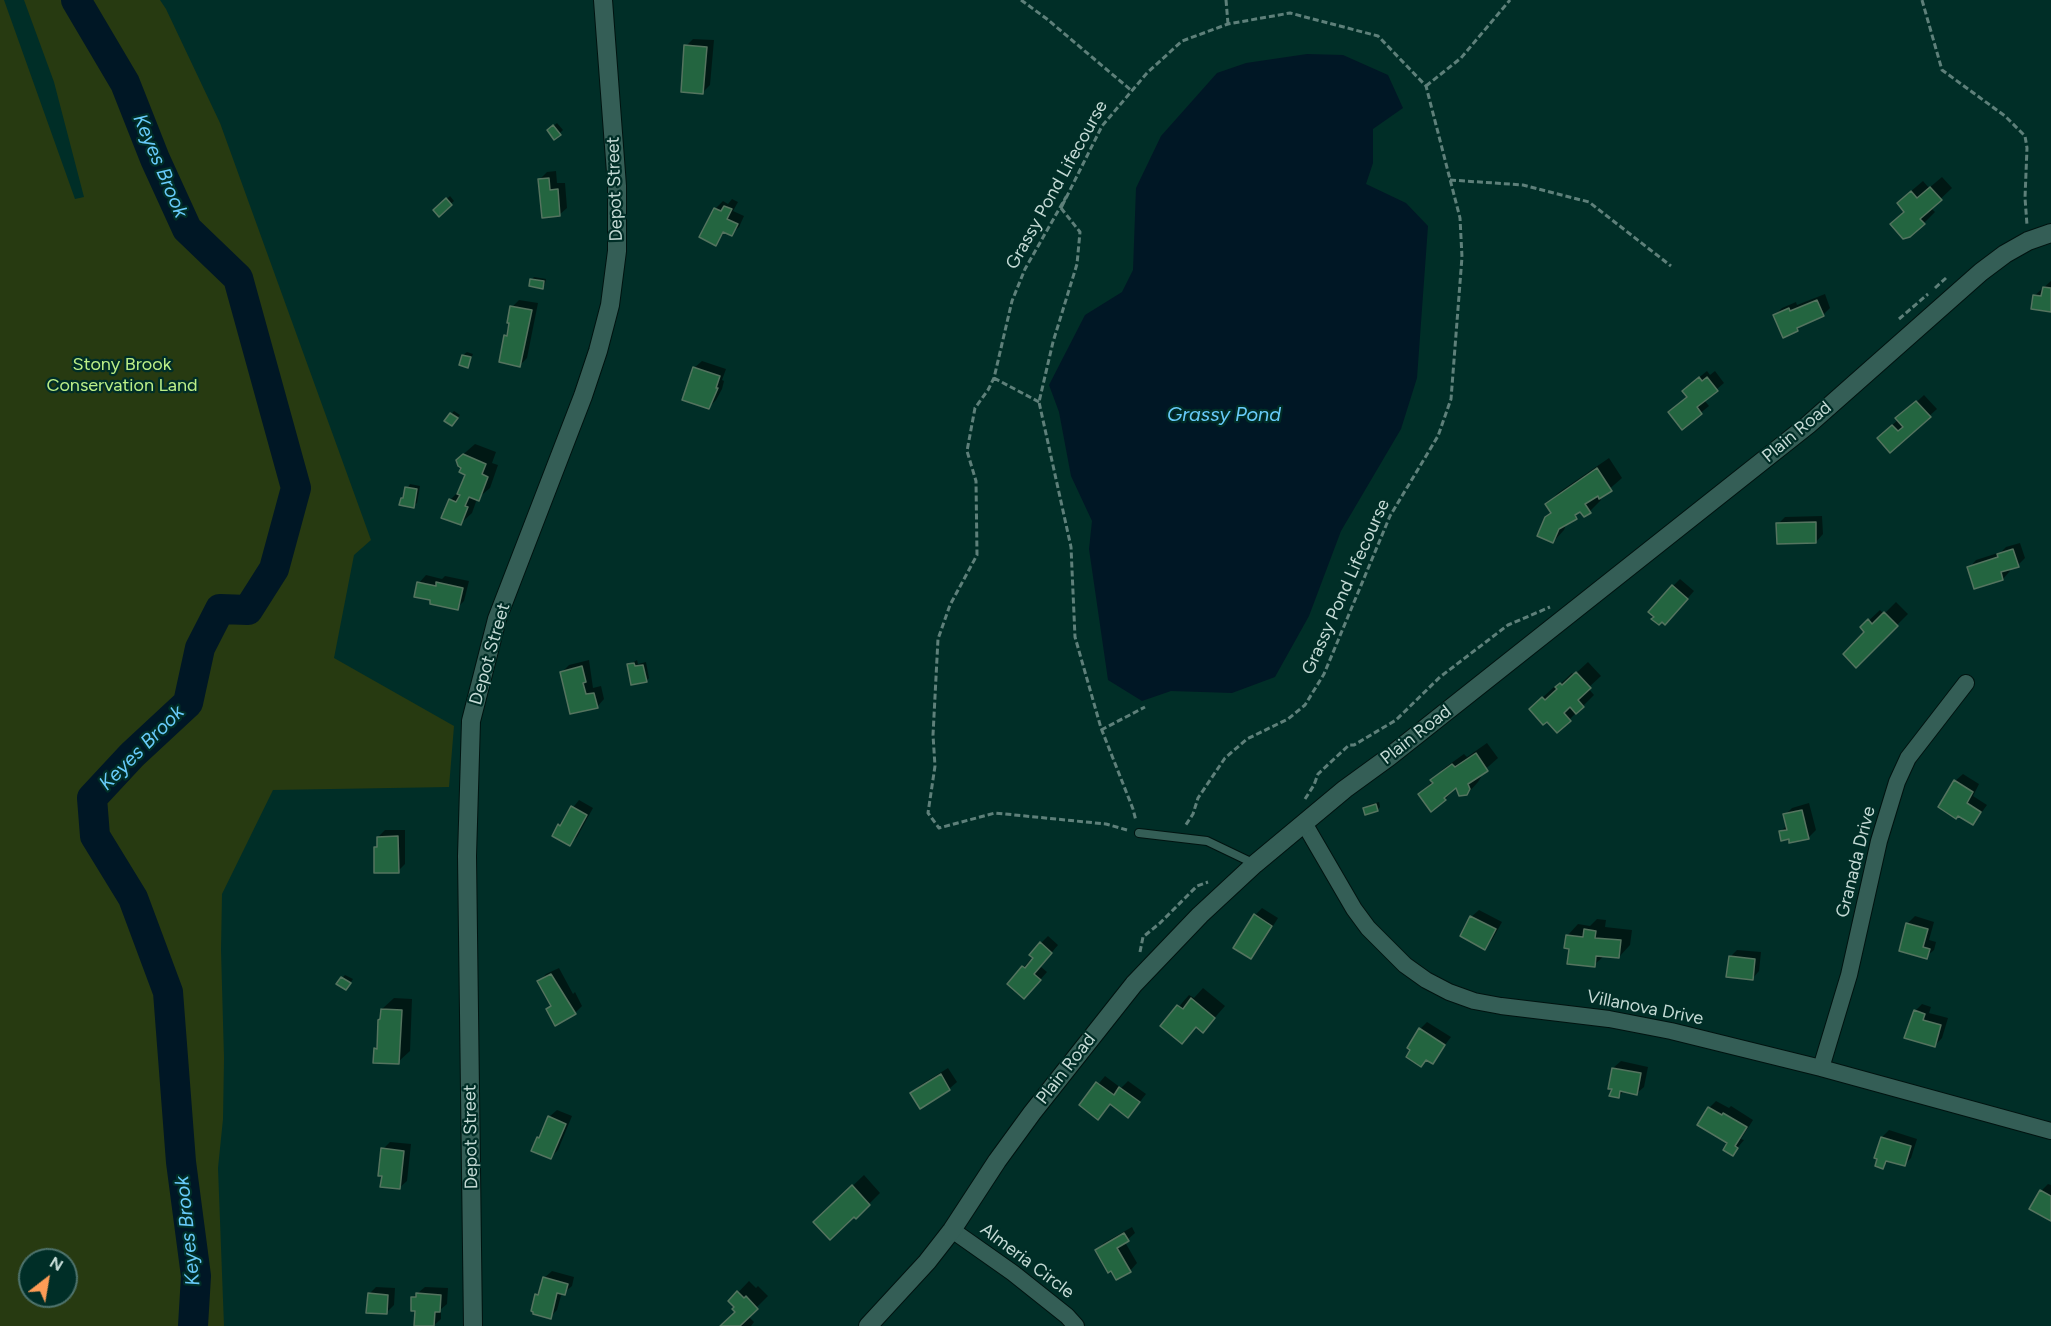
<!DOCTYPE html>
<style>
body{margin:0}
#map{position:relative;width:2051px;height:1326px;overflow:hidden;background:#002e27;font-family:Figtree,sans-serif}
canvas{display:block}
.north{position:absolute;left:18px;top:1248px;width:60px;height:60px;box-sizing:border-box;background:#002e27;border:2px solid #4e736d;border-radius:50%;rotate:31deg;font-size:16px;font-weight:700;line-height:24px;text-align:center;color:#c4dad5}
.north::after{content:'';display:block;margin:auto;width:21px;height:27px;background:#fd9c56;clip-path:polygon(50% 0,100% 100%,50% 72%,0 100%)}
</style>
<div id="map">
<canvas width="2051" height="1326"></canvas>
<div class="north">N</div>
</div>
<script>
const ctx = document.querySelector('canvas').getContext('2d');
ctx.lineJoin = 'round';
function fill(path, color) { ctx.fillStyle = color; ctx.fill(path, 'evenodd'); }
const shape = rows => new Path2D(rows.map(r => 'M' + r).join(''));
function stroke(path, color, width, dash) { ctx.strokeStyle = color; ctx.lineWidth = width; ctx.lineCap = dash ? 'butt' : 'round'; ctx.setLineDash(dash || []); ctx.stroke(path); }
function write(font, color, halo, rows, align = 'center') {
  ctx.font = font + ' Figtree,sans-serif'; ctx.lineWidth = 4.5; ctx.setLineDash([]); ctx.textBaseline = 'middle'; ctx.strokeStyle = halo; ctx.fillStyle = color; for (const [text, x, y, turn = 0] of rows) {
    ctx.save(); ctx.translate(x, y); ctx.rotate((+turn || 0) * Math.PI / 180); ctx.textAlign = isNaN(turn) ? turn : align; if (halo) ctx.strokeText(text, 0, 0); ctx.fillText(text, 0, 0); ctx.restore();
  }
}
fill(shape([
 [0,0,4,0,75,199,84,197,54,82,24,0,160,0,166,9,220,123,371,540,354,555,334,658,454,726,449,787,273,790,222,894,221,950,224,1058,223,1119,218,1168,224,1326,0,1326],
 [30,1260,66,1260,66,1296,30,1296]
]), '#273a11');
fill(shape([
 [1307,54,1343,55,1388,75,1403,108,1373,129,1373,163,1366,184,1406,203,1428,226,1417,378,1401,429,1341,531,1309,616,1275,677,1232,693,1171,691,1142,701,1108,680,1089,549,1092,521,1071,476,1059,412,1049,385,1085,315,1122,292,1133,270,1136,188,1161,136,1217,73,1246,63]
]), '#001725');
fill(shape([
 [693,39,714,40,710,85,703,92,686,46],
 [557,123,563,130,555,138,552,127],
 [556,171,557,183,565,183,567,208,559,215,540,179,547,172],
 [1942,177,1952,188,1931,208,1935,212,1924,223,1905,211,1910,192,1923,181,1929,188],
 [450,196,454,201,439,215,435,210],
 [732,199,738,202,733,211,744,216,739,227,731,234,725,232,715,244,701,237,716,208,723,201,728,204],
 [534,277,546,279,545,284,542,287,531,280],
 [2051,281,2051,310,2034,296],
 [1825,294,1830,308,1823,315,1804,323,1797,330,1775,315,1782,308,1796,302,1797,305],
 [519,300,538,303,527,358,520,365,506,336,509,332,512,307],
 [467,352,473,354,467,366,463,355],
 [702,361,726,369,722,380,724,381,722,389,716,400,709,407,694,368],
 [1707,371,1710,375,1715,371,1724,383,1704,400,1709,406,1682,428,1670,412,1688,396,1691,384],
 [1924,395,1937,409,1890,451,1886,431],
 [454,411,460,415,455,421,451,414],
 [475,444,496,452,492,463,498,465,490,488,477,499,472,513,460,524,450,500,460,490,467,474,459,458],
 [1609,458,1622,478,1599,498,1601,500,1590,511,1584,515,1582,511,1567,522,1564,530,1553,542,1552,512,1547,504,1558,493],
 [410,484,420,486,417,503,413,506,402,498],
 [1822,516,1823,534,1816,542,1778,524,1785,517],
 [2020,543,2025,558,2018,565,2009,568,2010,571,2003,579,1969,568,1976,560,2001,552,2006,547],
 [426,575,442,579,445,576,469,581,464,601,457,608,432,599,419,583],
 [1680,579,1694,591,1672,616,1673,586],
 [1896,602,1908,614,1856,666,1866,632,1862,627,1880,610,1884,614],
 [589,660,593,688,601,686,604,699,597,707,562,672,569,665],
 [637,660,638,664,646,662,649,678,646,681,629,665],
 [1588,662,1601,676,1588,688,1594,695,1558,731,1542,698,1554,687,1556,688,1572,673,1574,675],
 [1487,743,1498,758,1480,774,1481,777,1478,782,1467,794,1457,787,1445,799,1420,795,1443,769,1464,754,1467,757],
 [1963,774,1979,784,1973,796,1987,805,1973,824,1955,781],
 [579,800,593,808,577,837,570,844,559,825],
 [1379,802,1380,807,1377,810,1365,808,1368,805],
 [1809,803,1816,830,1809,837,1790,838,1780,832,1787,825,1785,815,1792,808],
 [385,830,405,830,405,864,398,871,375,848,378,844,378,837],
 [1262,908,1278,918,1258,950,1251,957,1255,915],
 [1479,910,1502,922,1492,940,1485,948,1471,917],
 [1915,916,1934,922,1929,940,1936,942,1934,950,1926,957,1907,924],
 [1597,919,1606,920,1605,927,1632,930,1630,945,1619,957,1605,955,1594,965,1570,947,1567,936,1578,924,1590,926],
 [1048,936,1058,945,1040,966,1047,972,1031,990,1009,984,1030,960,1032,961,1041,943],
 [1737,950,1761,952,1759,971,1752,979,1730,957],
 [559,968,573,994,575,992,582,1006,575,1013,547,1009,552,1005,539,982,546,974],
 [345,975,353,979,349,985,342,978],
 [1203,988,1225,1006,1203,1031,1197,1026,1182,1042,1162,1026,1189,995,1194,998],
 [394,998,412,999,410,1051,398,1062,375,1049,378,1046,382,1009],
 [1922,1004,1931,1007,1929,1013,1948,1018,1942,1038,1935,1045,1915,1011],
 [1427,1022,1451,1037,1432,1062,1420,1029],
 [1621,1061,1648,1067,1644,1087,1636,1094,1624,1091,1618,1097,1614,1088,1613,1068],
 [948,1068,957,1082,949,1089,920,1107,912,1094,919,1086],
 [1105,1076,1121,1088,1128,1081,1146,1094,1135,1108,1111,1103,1098,1118,1081,1105],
 [1716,1101,1729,1108,1731,1106,1753,1120,1741,1139,1744,1140,1732,1154,1729,1143,1709,1108],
 [557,1110,572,1116,558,1150,551,1157,538,1138,543,1134,549,1117],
 [1889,1130,1917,1139,1911,1158,1904,1165,1889,1160,1883,1167,1882,1137],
 [390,1142,411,1144,407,1181,399,1188,383,1149],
 [864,1175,880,1193,856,1217,854,1215,815,1222],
 [2048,1184,2051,1185,2051,1219,2041,1191],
 [1132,1227,1135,1233,1125,1242,1137,1263,1130,1271,1097,1250,1104,1243],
 [552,1271,574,1277,572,1286,564,1293,562,1292,557,1310,550,1317,536,1295,541,1290,544,1278],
 [749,1281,756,1288,758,1286,768,1296,748,1316,754,1322,751,1326,722,1326,737,1312,736,1307,730,1301],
 [376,1287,395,1288,394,1305,387,1312,369,1294],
 [425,1287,448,1288,447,1304,441,1309,441,1319,433,1326,416,1310,413,1297]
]), '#0007');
stroke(shape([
 [76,0,125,83,155,159,187,229,238,278,296,488,274,569,248,610,220,609,200,648,188,703,132,755,92,798,95,836,133,898,168,992,181,1162,196,1276,193,1326]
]), '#001725', 30);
const building = shape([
 [684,45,707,47,703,94,681,92,684,45],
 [553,125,561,135,554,140,547,130,553,125],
 [549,178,550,190,558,189,560,216,542,218,538,179,549,178],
 [1930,187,1942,200,1920,219,1925,224,1910,237,1903,239,1890,224,1904,212,1897,203,1911,191,1917,198,1930,187],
 [446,198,452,205,439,217,433,210,446,198],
 [724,206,732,209,727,219,738,224,732,236,723,232,716,246,699,237,714,208,721,211,724,206],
 [530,279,544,281,543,289,529,286,530,279],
 [2043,287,2051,288,2051,312,2031,309,2033,295,2041,296,2043,287],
 [1817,300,1824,316,1797,328,1798,331,1783,338,1773,315,1789,308,1790,311,1817,300],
 [510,306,532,310,520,367,499,362,504,335,507,336,509,323,507,323,510,306],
 [462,355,471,357,468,368,459,365,462,355],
 [693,367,720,376,716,388,718,388,709,409,682,400,693,367],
 [1699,377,1702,381,1707,377,1718,391,1697,407,1702,414,1682,430,1668,412,1687,397,1682,391,1699,377],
 [1916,401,1931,417,1890,453,1877,438,1892,425,1898,431,1903,427,1895,418,1916,401],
 [450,413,458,418,452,426,444,421,450,413],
 [463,454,486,464,482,474,488,477,479,501,469,497,465,506,468,507,461,525,441,518,449,499,456,502,460,495,457,494,465,475,459,472,461,468,458,466,456,460,463,454],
 [1597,468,1612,491,1599,499,1598,496,1585,504,1591,513,1584,517,1580,512,1575,515,1577,519,1559,529,1553,543,1537,536,1545,517,1551,513,1545,504,1597,468],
 [405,487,417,489,414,508,399,505,401,498,403,498,405,487],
 [1816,522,1816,543,1777,544,1776,523,1816,522],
 [2013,549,2019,567,2001,572,2003,580,1974,589,1967,567,1998,557,1997,554,2013,549],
 [417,582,436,586,436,582,463,588,458,610,430,604,430,600,414,597,417,582],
 [1672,585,1688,599,1665,625,1662,622,1659,625,1651,619,1654,617,1648,612,1672,585],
 [1884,612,1898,626,1856,668,1843,654,1864,632,1860,627,1868,619,1872,624,1884,612],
 [634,663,635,666,643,665,647,682,631,685,627,664,634,663],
 [582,666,586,682,583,683,586,694,594,693,598,708,570,714,560,672,582,666],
 [1576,672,1591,688,1578,700,1584,707,1576,714,1570,707,1564,713,1571,721,1557,733,1547,722,1543,725,1529,709,1542,697,1545,700,1557,689,1555,687,1560,683,1562,685,1576,672],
 [1476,753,1488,771,1468,784,1470,789,1467,795,1459,796,1456,788,1444,798,1446,800,1431,812,1418,794,1433,783,1430,780,1452,764,1455,767,1476,753],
 [1954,780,1973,792,1967,803,1981,812,1973,825,1958,816,1956,819,1938,807,1954,780],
 [1376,804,1378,811,1365,815,1363,808,1376,804],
 [571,806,587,815,570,846,552,836,558,824,560,826,571,806],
 [1802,810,1809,839,1789,843,1789,839,1781,841,1779,831,1787,830,1783,814,1802,810],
 [398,836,399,873,374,873,374,847,377,847,377,837,398,836],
 [1254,914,1272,926,1251,959,1233,948,1254,914],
 [1470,916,1496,929,1485,950,1460,936,1470,916],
 [1906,923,1928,929,1923,947,1930,949,1927,959,1899,951,1906,923],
 [1584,929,1596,931,1595,938,1621,940,1619,958,1596,956,1595,967,1567,964,1569,949,1564,948,1566,935,1583,937,1584,929],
 [1040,942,1052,953,1034,974,1041,980,1024,999,1007,984,1022,966,1025,968,1033,958,1029,955,1040,942],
 [1729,956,1755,959,1753,980,1726,977,1729,956],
 [551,974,576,1014,555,1026,546,1009,551,1006,537,981,551,974],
 [341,977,351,983,346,990,336,984,341,977],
 [1191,998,1215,1018,1203,1033,1196,1027,1182,1044,1160,1026,1177,1005,1183,1009,1191,998],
 [381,1009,402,1010,399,1064,373,1063,374,1048,377,1049,378,1020,380,1019,381,1009],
 [1914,1010,1925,1014,1923,1020,1941,1025,1935,1047,1904,1038,1914,1010],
 [1419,1028,1445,1045,1433,1064,1426,1060,1421,1067,1406,1057,1410,1050,1407,1048,1419,1028],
 [1612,1068,1641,1073,1637,1095,1620,1091,1619,1098,1609,1096,1612,1089,1608,1089,1612,1068],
 [941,1074,950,1090,920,1109,910,1093,941,1074],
 [1096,1082,1114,1095,1119,1087,1140,1102,1128,1118,1110,1104,1098,1120,1079,1105,1096,1082],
 [1708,1107,1722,1115,1723,1113,1747,1127,1735,1146,1738,1148,1733,1156,1723,1150,1727,1143,1697,1125,1708,1107],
 [548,1116,566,1124,551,1159,531,1151,537,1137,539,1138,548,1116],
 [1881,1137,1911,1146,1905,1166,1886,1161,1883,1169,1875,1166,1877,1159,1874,1158,1881,1137],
 [381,1148,404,1151,400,1189,380,1187,382,1176,378,1176,381,1148],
 [852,1185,870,1205,856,1219,854,1217,830,1240,813,1222,852,1185],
 [2040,1190,2051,1196,2051,1221,2029,1209,2040,1190],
 [1124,1233,1129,1241,1117,1248,1131,1272,1116,1280,1111,1271,1108,1273,1095,1250,1124,1233],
 [543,1277,568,1284,565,1295,557,1293,551,1319,533,1314,533,1312,531,1311,535,1294,538,1295,543,1277],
 [737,1291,744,1298,746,1296,758,1309,740,1326,720,1326,735,1312,732,1309,734,1307,728,1301,737,1291],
 [368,1293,388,1295,387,1314,366,1313,368,1293],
 [416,1293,441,1295,440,1312,435,1312,434,1326,414,1326,415,1311,411,1311,411,1297,416,1297,416,1293]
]);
fill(building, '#236540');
stroke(building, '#54745f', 1.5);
const lane = shape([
 [1139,833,1207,841,1255,864]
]);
const street = shape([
 [1304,823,1354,909,1368,928,1405,965,1426,980,1449,992,1474,1001,1501,1006,1609,1019,1671,1031,1821,1068,2051,1131],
 [1821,1068,1849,975,1879,841,1897,782,1908,758,1966,683],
 [952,1230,1013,1273,1067,1316,1076,1326]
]);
const secondary = shape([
 [473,1326,467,856,471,721,497,619,583,396,598,351,610,305,617,251,617,186,603,0],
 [868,1326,927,1262,952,1230,997,1161,1032,1113,1134,984,1200,915,1255,864,1345,789,1389,757,1808,425,1981,272,2005,254,2028,241,2051,233]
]);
stroke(lane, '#011310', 10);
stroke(street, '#011310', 18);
stroke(secondary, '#011310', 20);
stroke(shape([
 [1021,0,1047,19,1132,91],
 [1226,0,1228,24],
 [1922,0,1942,70,2005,116,2025,136,2027,148,2025,198,2027,225],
 [1426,86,1461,58,1510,0],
 [1450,180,1523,185,1589,202,1671,266],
 [1061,208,1080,232,1077,264,1053,342,1039,402,1071,547,1075,637,1101,728,1133,809,1136,821],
 [1935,288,1946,278],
 [1899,319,1928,294],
 [994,378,1039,402],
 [1101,730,1145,707],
 [1305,799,1314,785,1318,774,1349,745,1354,745,1396,720,1440,677,1508,625,1550,607],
 [1127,830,1106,824,995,813,939,828,928,813,935,766,933,735,938,639,950,605,977,555,976,481,967,451,975,408,988,390,994,378,1012,301,1025,269,1066,197,1061,208,1102,126,1147,73,1182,41,1228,24,1290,13,1378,36,1426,86,1460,218,1462,257,1451,399,1438,436,1390,516,1324,674,1305,705,1288,719,1247,739,1225,758,1198,798,1193,814,1185,826],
 [1140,952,1143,937,1160,923,1197,886,1208,882]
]), '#5e807a', 3, [6, 3]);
stroke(lane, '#345e56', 8);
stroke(street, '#345e56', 16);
stroke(secondary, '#345e56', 18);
write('18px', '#c4dad5', '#002e27', [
 ["Grassy Pond Lifecourse",1057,185,-61],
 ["Depot Street",615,189,-92],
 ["Plain Road",1797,432,-40],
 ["Grassy Pond Lifecourse",1346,587,-66],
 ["Depot Street",490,654,-74],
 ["Plain Road",1416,735,-38],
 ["Granada Drive",1856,862,-76],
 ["Villanova Drive",1645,1008,11],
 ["Plain Road",1066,1069,-52],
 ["Depot Street",471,1137,-91],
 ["Almeria Circle",1027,1261,37]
]);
write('18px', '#bcef87', '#002e27', [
 ["Stony Brook",122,365],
 ["Conservation Land",122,386]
]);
write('italic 20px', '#68cbfa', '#002e27', [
 ["Keyes Brook",160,166,67],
 ["Grassy Pond",1224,415],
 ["Keyes Brook",142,748,-45],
 ["Keyes Brook",188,1231,-96]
]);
</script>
